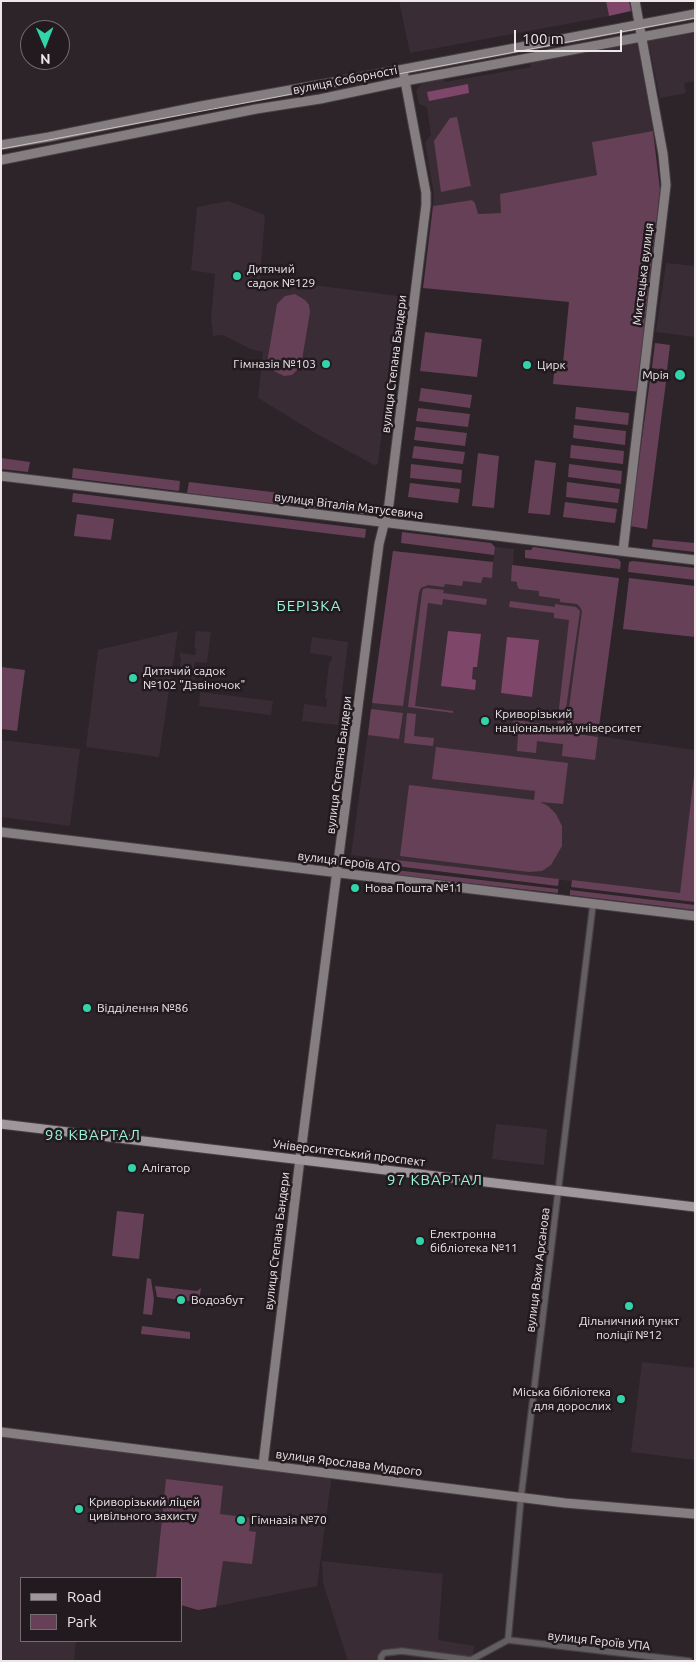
<!DOCTYPE html>
<meta charset="utf-8">
<style>
body{margin:0}
#map{position:relative;width:696px;height:1662px;overflow:hidden;background:#2c2428;font-family:Ubuntu,sans-serif}
canvas{display:block}
.frame{position:absolute;inset:0;border:2px solid #ede7ea;pointer-events:none}
.legend{position:absolute;left:20px;top:1577px;width:162px;height:65px;box-sizing:border-box;background:#221a1f;border:1px solid #736c70;margin:0;padding:6px 9px;list-style:none;font-size:15px;color:#ede7ea}
.legend li{display:flex;align-items:center;gap:10px;height:25px}
.legend b{width:25px;border:1px solid #736c70}
.north{position:absolute;left:20px;top:20px;width:50px;height:50px;box-sizing:border-box;background:#221a1f;border:1px solid #736c70;border-radius:50%;rotate:179deg;font-size:14px;font-weight:700;line-height:20px;text-align:center;color:#ede7ea}
.north::after{content:'';display:block;margin:auto;width:18px;height:22px;background:#32d4a9;clip-path:polygon(50% 0,100% 100%,50% 72%,0 100%)}
.scale{position:absolute;left:514px;top:30px;width:108px;height:22px;box-sizing:border-box;border:2px solid #ede7ea;border-top:0;padding-left:6px;font-size:15px;line-height:18px;white-space:nowrap;color:#ede7ea;-webkit-text-stroke:4px #221a1f;paint-order:stroke}
</style>
<div id="map">
<canvas width="696" height="1662"></canvas>
<div class="frame"></div>
<ul class="legend">
<li><b style="height:6px;background:#9e969a"></b>Road</li>
<li><b style="height:14px;background:#664057"></b>Park</li>
</ul>
<div class="north">N</div>
<div class="scale">100 m</div>
</div>
<script>
const ctx = document.querySelector('canvas').getContext('2d');
ctx.lineJoin = 'round';
function fill(path, color) { ctx.fillStyle = color; ctx.fill(path, 'evenodd'); }
const shape = rows => new Path2D(rows.map(r => 'M' + r).join(''));
function stroke(path, color, width, dash) { ctx.strokeStyle = color; ctx.lineWidth = width; ctx.lineCap = dash ? 'butt' : 'round'; ctx.setLineDash(dash || []); ctx.stroke(path); }
function write(font, color, halo, rows, align = 'center') {
  ctx.font = font + ' Ubuntu,sans-serif'; ctx.lineWidth = 5; ctx.setLineDash([]); ctx.textBaseline = 'middle'; ctx.strokeStyle = halo; ctx.fillStyle = color; for (const [text, x, y, turn = 0] of rows) {
    ctx.save(); ctx.translate(x, y); ctx.rotate((+turn || 0) * Math.PI / 180); ctx.textAlign = isNaN(turn) ? turn : align; if (halo) ctx.strokeText(text, 0, 0); ctx.fillText(text, 0, 0); ctx.restore();
  }
}
fill(shape([
 [399,1,606,1,609,16,410,53],
 [695,33,695,81,684,83,686,93,660,98,648,41],
 [637,43,653,131,593,142,597,175,501,194,502,213,478,214,475,203,472,200,433,206,434,195,425,142,431,135,427,107,419,104,416,91,423,82,443,77,445,82,531,67,530,62],
 [228,201,265,215,260,278,398,296,378,464,374,465,317,434,258,398,263,352,251,349,223,335,213,336,211,319,215,274,191,270,197,207],
 [666,263,695,266,695,337,656,332],
 [495,547,514,549,513,565,619,578,598,736,695,750,695,766,680,894,351,855,393,551,493,562],
 [178,631,159,757,86,747,98,650],
 [196,631,211,632,207,663,195,662,194,668,196,668,194,686,178,685,181,657,179,657,180,653,195,655,196,648,194,648],
 [312,637,348,642,338,725,302,721,304,704,326,707,327,699,325,698,329,663,331,662,332,656,310,653],
 [200,692,273,701,271,715,199,706],
 [1,740,80,749,70,826,1,817],
 [496,1124,547,1129,544,1165,492,1159],
 [642,1362,695,1368,695,1460,631,1452],
 [1,1432,332,1474,317,1586,198,1610,181,1605,181,1578,21,1578,21,1641,76,1641,74,1661,1,1661],
 [322,1561,443,1574,438,1640,474,1646,472,1661,459,1661,384,1652,383,1661,348,1661,323,1583]
]), '#3a2c34');
fill(shape([
 [457,117,471,186,441,192,434,141,450,118],
 [653,131,660,190,646,311,651,312,642,392,553,384,555,362,563,363,569,302,423,288,433,206,472,200,475,203,478,214,501,213,500,194,597,175,592,142],
 [295,294,305,300,309,305,310,312,301,366,292,375,284,376,274,371,269,366,268,357,277,304,285,296],
 [425,332,482,339,477,377,420,371],
 [655,343,670,345,667,370,652,368],
 [650,380,666,382,647,529,630,526],
 [421,388,472,395,470,408,419,401],
 [576,407,629,413,628,425,575,419],
 [418,408,470,414,468,427,416,421],
 [574,425,626,431,625,445,573,438],
 [416,427,467,433,465,446,414,440],
 [571,445,624,451,623,464,570,458],
 [414,446,465,452,463,464,412,458],
 [478,453,499,456,494,508,472,506],
 [1,458,30,462,28,472,1,469],
 [535,460,556,463,550,515,528,513],
 [411,464,462,470,461,483,410,478],
 [569,464,622,471,621,484,568,477],
 [73,468,180,481,179,491,72,478],
 [189,482,371,504,369,515,187,493],
 [567,482,620,489,618,503,566,497],
 [410,483,460,489,458,503,408,497],
 [73,493,366,529,365,538,72,502],
 [565,502,617,509,615,523,563,517],
 [77,514,114,519,111,540,74,536],
 [402,532,491,543,495,547,494,555,401,543],
 [653,539,695,543,695,552,652,547],
 [533,547,618,559,621,562,620,569,525,558,525,550,531,550],
 [393,551,493,562,492,578,483,577,481,583,463,581,462,586,445,584,444,587,428,585,421,588,419,592,403,706,372,703],
 [633,561,695,568,695,580,628,572,629,562],
 [512,565,619,578,598,734,566,730,582,611,580,607,577,604,560,602,560,599,539,596,539,591,519,589,517,585,517,582,511,581],
 [629,578,695,586,695,637,623,629],
 [427,588,444,590,443,593,487,599,486,605,443,599,442,605,428,603,415,706,453,711,453,713,408,707,422,592,423,589],
 [510,601,555,607,555,604,576,607,580,611,563,729,513,723,514,720,557,726,569,620,554,618,554,613,509,607],
 [1,667,25,670,17,731,1,729],
 [371,709,403,713,399,739,368,735],
 [407,713,416,714,414,736,434,738,433,746,404,743],
 [515,725,598,737,595,760,562,756,563,744,552,743,537,741,536,753,517,751,518,735,513,734],
 [436,747,568,763,563,804,540,802,548,806,556,814,562,826,562,846,551,865,542,871,529,872,400,856,409,785,534,800,535,791,432,779],
 [695,766,695,902,571,887,572,880,680,893],
 [396,860,559,879,558,886,396,866],
 [395,870,558,889,558,893,394,875],
 [570,890,695,905,695,910,570,895],
 [117,1211,144,1214,139,1259,112,1256],
 [147,1278,151,1279,154,1299,152,1315,143,1314],
 [155,1286,197,1291,201,1288,199,1300,197,1300,197,1302,157,1297],
 [142,1326,190,1332,190,1339,141,1334],
 [166,1479,223,1486,220,1514,251,1518,249,1531,256,1532,252,1564,223,1561,216,1607,198,1610,181,1605,181,1578,156,1578]
]), '#664057');
fill(shape([
 [606,1,629,1,631,11,609,16],
 [468,84,469,93,429,101,427,92],
 [448,631,481,634,477,667,473,667,472,679,476,680,475,690,441,686],
 [507,637,539,640,532,697,501,693]
]), '#7e4669');
const street = shape([
 [508,1640,521,1497,593,904],
 [508,1640,689,1661],
 [381,1661,381,1657,384,1653,402,1651,471,1660,508,1640]
]);
const secondary = shape([
 [1,145,49,137,201,106,357,78,695,14],
 [1,160,256,109,320,99,405,81,695,27],
 [1,476,695,560],
 [623,551,666,185,663,154,635,1],
 [1,832,695,916],
 [1,1432,565,1503,695,1514],
 [263,1465,298,1175,374,582,379,544,389,504,426,205,426,193,403,70]
]);
const primary = shape([
 [1,1124,695,1207]
]);
stroke(street, '#473f43', 8);
stroke(secondary, '#473f43', 11);
stroke(primary, '#473f43', 11);
stroke(street, '#635e61', 5.5);
stroke(secondary, '#847e81', 9);
stroke(primary, '#9e969a', 9);
stroke(shape([
 [1,149,695,18]
]), '#c9c3c6', 1);
for (const [x, y, r, color] of [
 [237,276,5,"#32d4a9"],
 [326,364,5,"#32d4a9"],
 [527,365,5,"#32d4a9"],
 [680,375,6,"#32d4a9"],
 [133,678,5,"#32d4a9"],
 [485,721,5,"#32d4a9"],
 [355,888,5,"#32d4a9"],
 [87,1008,5,"#32d4a9"],
 [132,1168,5,"#32d4a9"],
 [420,1241,5,"#32d4a9"],
 [181,1300,5,"#32d4a9"],
 [629,1306,5,"#32d4a9"],
 [621,1399,5,"#32d4a9"],
 [79,1509,5,"#32d4a9"],
 [241,1520,5,"#32d4a9"]
]) { const dot = new Path2D(); dot.arc(x, y, r, 0, 2 * Math.PI); ctx.fillStyle = color; ctx.fill(dot); stroke(dot, '#221a1f', 2); }
write('12px', '#ede7ea', '#221a1f', [
 ["вулиця Соборності",345,80,-11],
 ["Мистецька вулиця",643,274,-83],
 ["вулиця Степана Бандери",394,364,-83],
 ["вулиця Віталія Матусевича",349,506,7],
 ["вулиця Степана Бандери",339,765,-83],
 ["вулиця Героїв АТО",349,862,7],
 ["Університетський проспект",349,1153,7],
 ["вулиця Степана Бандери",277,1241,-83],
 ["вулиця Вахи Арсанова",538,1270,-83],
 ["вулиця Ярослава Мудрого",349,1463,7],
 ["вулиця Героїв УПА",599,1641,6]
]);
write('12px', '#ede7ea', '#221a1f', [
 ["Дитячий",247,269],
 ["садок №129",247,283],
 ["Гімназія №103",316,364,"right"],
 ["Цирк",537,365],
 ["Мрія",669,375,"right"],
 ["Дитячий садок",143,671],
 ["№102 \"Дзвіночок\"",143,685],
 ["Криворізький",495,714],
 ["національний університет",495,728],
 ["Нова Пошта №11",365,888],
 ["Відділення №86",97,1008],
 ["Алігатор",142,1168],
 ["Електронна",430,1234],
 ["бібліотека №11",430,1248],
 ["Водозбут",191,1300],
 ["Дільничний пункт",629,1321,"center"],
 ["поліції №12",629,1335,"center"],
 ["Міська бібліотека",611,1392,"right"],
 ["для дорослих",611,1406,"right"],
 ["Криворізький ліцей",89,1502],
 ["цивільного захисту",89,1516],
 ["Гімназія №70",251,1520]
], 'left');
ctx.letterSpacing = '1px';
write('15px', '#99f6d5', '#221a1f', [
 ["БЕРІЗКА",309,606],
 ["98 КВАРТАЛ",93,1135],
 ["97 КВАРТАЛ",435,1180]
]);
ctx.letterSpacing = '0px';
</script>
